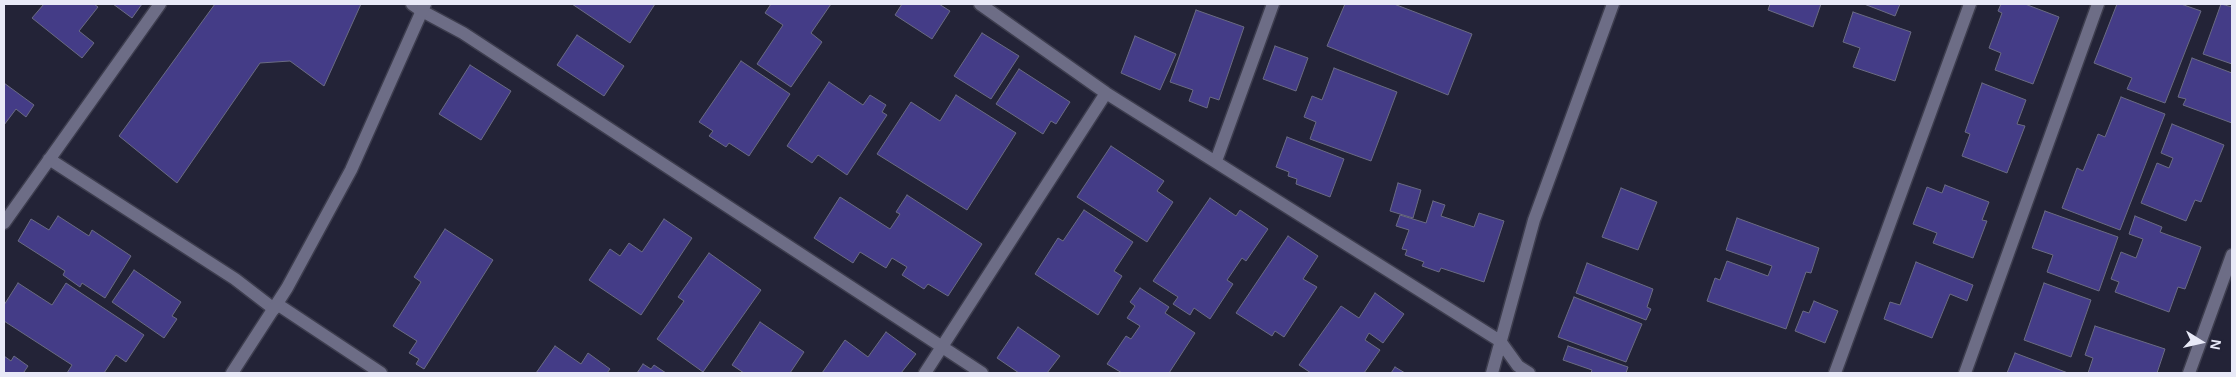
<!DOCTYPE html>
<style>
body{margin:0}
#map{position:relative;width:2236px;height:377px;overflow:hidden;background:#232337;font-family:Arial,sans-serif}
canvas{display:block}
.frame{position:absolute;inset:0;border:5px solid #e8e9f7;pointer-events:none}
.north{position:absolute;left:2176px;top:317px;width:50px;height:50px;-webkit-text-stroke:4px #232337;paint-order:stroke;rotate:100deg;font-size:14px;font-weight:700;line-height:20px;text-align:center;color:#e8e9f7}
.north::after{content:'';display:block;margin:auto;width:18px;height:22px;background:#e8e9f7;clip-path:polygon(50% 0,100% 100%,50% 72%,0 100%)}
</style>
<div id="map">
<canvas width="2236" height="377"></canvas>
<div class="frame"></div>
<div class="north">N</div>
</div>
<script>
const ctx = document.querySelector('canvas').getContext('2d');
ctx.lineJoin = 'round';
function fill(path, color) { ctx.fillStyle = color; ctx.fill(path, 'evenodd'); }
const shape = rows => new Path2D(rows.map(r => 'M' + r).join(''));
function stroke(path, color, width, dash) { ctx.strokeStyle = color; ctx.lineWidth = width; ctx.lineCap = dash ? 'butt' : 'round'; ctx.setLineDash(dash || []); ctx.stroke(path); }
const building = shape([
 [44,4,94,4,98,7,79,31,94,43,82,58,32,18,44,4],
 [113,4,142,4,132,18,113,4],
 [215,4,361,4,324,86,290,61,260,63,177,183,119,136,215,4],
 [572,4,655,4,630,43,572,4],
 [771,4,831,4,811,33,822,42,791,87,757,64,783,25,765,13,771,4],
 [902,4,939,4,950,11,932,39,895,15,902,4],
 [1345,4,1394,4,1472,34,1448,95,1327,46,1345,4],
 [1770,4,1821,4,1813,27,1768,10,1770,4],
 [1864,4,1900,4,1895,16,1864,4],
 [2001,4,2025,4,2059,17,2033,84,1995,70,2001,53,1989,48,2002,13,1998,11,2001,4],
 [2117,4,2181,4,2201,11,2165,103,2127,89,2132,78,2094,63,2117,4],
 [2221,4,2232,7,2232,64,2203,54,2221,4],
 [1196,10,1244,27,1219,100,1210,97,1207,108,1189,101,1193,90,1170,82,1196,10],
 [1853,12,1911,32,1895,81,1853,67,1860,48,1843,42,1853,12],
 [982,33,1019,56,991,99,954,76,982,33],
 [577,35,624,66,604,96,557,65,577,35],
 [1135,36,1176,54,1160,90,1121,73,1135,36],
 [1275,46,1308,58,1296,91,1263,79,1275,46],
 [2192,58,2232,73,2232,123,2183,105,2186,99,2178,97,2192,58],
 [741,61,790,94,749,156,729,143,726,147,709,136,713,131,699,122,741,61],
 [470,65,511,91,481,140,439,114,470,65],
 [1334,68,1397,92,1371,161,1310,139,1316,122,1304,117,1312,96,1322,100,1334,68],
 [1019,69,1070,102,1056,124,1051,121,1043,134,996,104,1019,69],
 [829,82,863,105,870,95,886,105,882,112,887,115,847,175,818,155,812,163,787,146,829,82],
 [4,83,34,105,26,117,16,109,4,125,4,83],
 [1982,83,2026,100,2017,124,2025,126,2007,173,1962,156,1970,134,1965,132,1982,83],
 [956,95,1016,133,967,210,877,154,911,102,940,121,956,95],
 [2121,97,2165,114,2120,230,2062,208,2077,168,2083,171,2098,134,2105,137,2121,97],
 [2172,124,2224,145,2201,202,2195,200,2186,221,2141,203,2157,163,2169,168,2173,158,2161,153,2172,124],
 [1287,137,1344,159,1330,197,1296,184,1297,179,1288,176,1289,172,1276,167,1287,137],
 [1111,146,1164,181,1157,191,1173,202,1147,242,1077,197,1111,146],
 [1398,183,1421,190,1413,218,1390,211,1398,183],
 [1945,185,1989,202,1982,220,1987,221,1973,258,1933,243,1937,233,1913,224,1927,187,1942,193,1945,185],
 [1621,188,1657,202,1638,250,1602,237,1621,188],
 [907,195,982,244,948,296,928,284,924,289,902,275,907,267,892,258,886,268,860,252,853,263,814,238,840,197,890,229,900,214,896,212,907,195],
 [1210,198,1236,216,1240,210,1268,229,1246,261,1242,258,1227,280,1233,284,1210,319,1194,308,1190,315,1173,304,1178,297,1153,281,1210,198],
 [1433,201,1445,205,1441,216,1474,227,1479,213,1504,221,1484,282,1441,268,1439,272,1422,266,1424,262,1405,255,1407,250,1402,249,1409,230,1396,226,1400,215,1426,223,1433,201],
 [1084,210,1133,242,1114,271,1122,276,1098,315,1035,274,1058,238,1063,241,1084,210],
 [2045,211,2118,237,2099,291,2047,272,2053,255,2032,248,2045,211],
 [58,216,89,236,92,230,131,256,105,298,82,283,80,287,63,275,65,271,18,241,31,219,49,230,58,216],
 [2135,216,2162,227,2160,232,2201,247,2185,289,2178,287,2169,312,2115,292,2119,282,2111,279,2121,252,2136,258,2143,239,2129,234,2135,216],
 [1737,218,1819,248,1811,273,1806,272,1786,329,1707,301,1715,278,1720,280,1727,261,1768,276,1772,266,1726,250,1737,218],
 [664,219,692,238,641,315,589,280,610,249,620,256,629,243,642,252,664,219],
 [445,229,493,260,424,369,416,364,419,359,409,353,417,341,393,326,421,282,414,277,445,229],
 [1288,236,1318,256,1303,279,1317,287,1284,337,1275,331,1272,336,1236,313,1288,236],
 [709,253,761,290,703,372,657,339,684,301,678,297,709,253],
 [1916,262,1973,285,1967,301,1950,294,1932,338,1884,319,1890,302,1900,305,1916,262],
 [1587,263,1653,289,1647,307,1651,309,1646,320,1576,293,1587,263],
 [134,270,181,302,172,316,177,319,164,338,112,302,134,270],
 [18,283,52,305,66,283,144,335,126,362,116,355,104,373,67,373,72,365,4,321,4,305,18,283],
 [2044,283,2091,300,2071,357,2024,340,2044,283],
 [1140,288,1169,307,1165,313,1195,333,1169,373,1122,373,1107,364,1126,336,1131,339,1140,326,1127,318,1135,306,1130,302,1140,288],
 [1375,293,1404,314,1383,343,1369,333,1365,340,1380,350,1364,373,1311,373,1299,365,1341,306,1359,318,1375,293],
 [1574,297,1642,324,1626,362,1558,337,1574,297],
 [1814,301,1838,311,1825,343,1795,331,1803,311,1809,313,1814,301],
 [760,322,804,352,790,373,744,373,732,365,760,322],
 [2095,326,2165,349,2157,373,2088,373,2093,358,2085,355,2095,326],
 [1018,327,1060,356,1047,373,1019,373,997,358,1018,327],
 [886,332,916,354,901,373,822,373,845,340,868,357,886,332],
 [555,346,581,364,588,353,610,369,607,373,536,373,555,346],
 [1568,346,1628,367,1626,373,1591,373,1592,370,1563,360,1568,346],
 [2015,353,2068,373,2007,373,2015,353],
 [4,356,11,361,14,356,28,366,24,372,26,373,4,373,4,356],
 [643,364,651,369,654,365,666,373,637,373,643,364],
 [1395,367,1405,373,1391,373,1395,367]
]);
fill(building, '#443c87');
stroke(building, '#6a6b83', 1);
const minor = shape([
 [412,4,422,11,463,33,982,373],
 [980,4,1106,93,1500,341,1518,366,1529,373],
 [49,159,235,279,274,309],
 [1216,161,1273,4],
 [4,223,160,4],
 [277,304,381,373],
 [925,373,1106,93],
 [1492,373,1534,220,1613,4],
 [1835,373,1970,4],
 [1965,373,2098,4],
 [2189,373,2232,255]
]);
const tertiary = shape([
 [232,373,287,288,351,170,425,4]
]);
stroke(minor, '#3d3d4e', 15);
stroke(tertiary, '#3d3d4e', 15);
stroke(minor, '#6d6d86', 12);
stroke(tertiary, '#6d6d86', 12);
</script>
